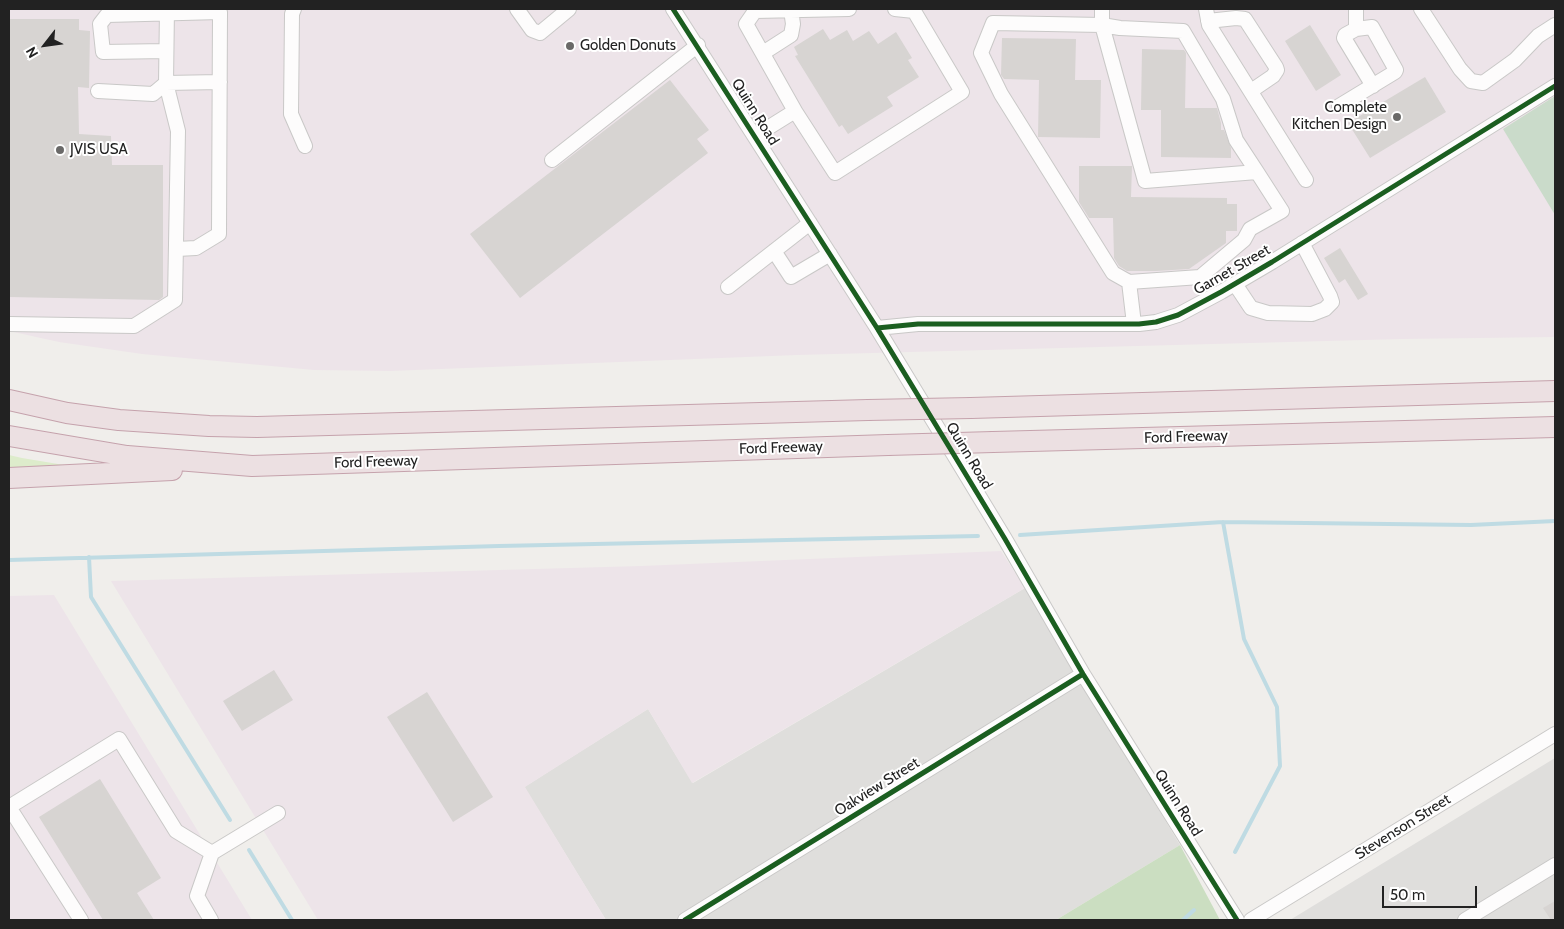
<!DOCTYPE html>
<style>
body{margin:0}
#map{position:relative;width:1564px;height:929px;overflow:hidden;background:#f0eeeb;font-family:Cabin,sans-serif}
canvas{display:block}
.frame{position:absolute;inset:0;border:10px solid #222;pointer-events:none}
.north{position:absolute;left:20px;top:20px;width:50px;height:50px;-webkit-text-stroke:4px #fff;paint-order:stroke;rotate:240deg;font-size:14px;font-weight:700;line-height:20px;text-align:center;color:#222}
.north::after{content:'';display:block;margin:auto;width:18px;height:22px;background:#222;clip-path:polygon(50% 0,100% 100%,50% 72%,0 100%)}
.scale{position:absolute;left:1382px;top:886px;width:95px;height:22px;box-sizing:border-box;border:2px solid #222;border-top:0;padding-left:6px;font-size:15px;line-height:18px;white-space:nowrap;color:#222;-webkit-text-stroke:4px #fff;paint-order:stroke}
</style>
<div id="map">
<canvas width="1564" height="929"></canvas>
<div class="frame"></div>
<div class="north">N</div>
<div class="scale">50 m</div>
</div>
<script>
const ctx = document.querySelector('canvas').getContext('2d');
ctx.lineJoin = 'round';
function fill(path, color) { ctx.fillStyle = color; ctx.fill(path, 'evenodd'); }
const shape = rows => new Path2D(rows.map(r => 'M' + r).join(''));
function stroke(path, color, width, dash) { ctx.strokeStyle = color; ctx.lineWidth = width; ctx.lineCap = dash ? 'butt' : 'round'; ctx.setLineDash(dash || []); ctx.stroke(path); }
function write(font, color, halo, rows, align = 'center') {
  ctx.font = font + ' Cabin,sans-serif'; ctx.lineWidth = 4; ctx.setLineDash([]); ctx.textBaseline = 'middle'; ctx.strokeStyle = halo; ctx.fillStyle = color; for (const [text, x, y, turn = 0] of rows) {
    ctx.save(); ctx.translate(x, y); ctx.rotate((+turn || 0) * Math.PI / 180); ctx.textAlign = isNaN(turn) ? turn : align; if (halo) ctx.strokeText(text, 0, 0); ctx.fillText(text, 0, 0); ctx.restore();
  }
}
fill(shape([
 [1025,588,1180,845,1056,920,606,920,524,787,648,709,693,783],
 [1555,758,1555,920,1290,920]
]), '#dfdedc');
fill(shape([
 [9,9,1555,9,1555,337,1402,339,797,355,390,371,314,370,142,354,59,342,9,331],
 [1001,551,1025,588,692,783,648,709,525,787,606,920,318,920,111,581,641,566],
 [54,595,252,920,9,920,9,596]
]), '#ede4e9');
fill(shape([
 [9,455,22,458,82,468,9,473]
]), '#ddeccb');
fill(shape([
 [1180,845,1220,920,1056,920]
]), '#cbdec1');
fill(shape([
 [1555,96,1555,215,1503,129]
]), '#cadbca');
stroke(shape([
 [1223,522,1244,639,1277,707,1280,766,1235,852],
 [1020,535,1223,522,1471,525,1555,521],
 [89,557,91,597,230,820],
 [9,560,499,546,978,536],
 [249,850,292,920],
 [1183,920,1194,910]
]), '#bfdbe3', 4);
fill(shape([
 [9,19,79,19,79,30,90,31,89,88,78,87,79,134,111,136,112,165,163,165,163,297,159,300,9,297],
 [1310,25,1341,75,1316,91,1285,41],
 [823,29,830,40,847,30,853,41,869,31,878,44,896,32,912,58,908,60,919,77,887,97,893,106,848,134,842,125,839,127,795,56,798,55,794,47],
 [1002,38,1076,39,1075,80,1101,80,1100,138,1038,137,1039,80,1004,79,1001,75],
 [1142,49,1184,50,1186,53,1185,108,1217,108,1221,123,1221,130,1224,130,1231,148,1231,158,1161,157,1161,110,1141,110],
 [1425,77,1446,112,1370,158,1348,123],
 [670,80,709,130,697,139,708,153,520,298,470,234],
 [1079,166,1132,166,1131,197,1227,198,1227,204,1237,204,1237,231,1226,231,1226,243,1189,269,1156,271,1127,271,1119,266,1114,258,1113,218,1089,218,1079,202],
 [1340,248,1368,294,1358,300,1345,279,1339,283,1324,258],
 [274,670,293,700,242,731,223,701],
 [427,692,493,797,453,822,387,717],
 [100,779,161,878,137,893,154,920,103,920,39,817],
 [1555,901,1555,920,1551,920,1543,908]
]), '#d7d4d2');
const minor = shape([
 [294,9,292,14,291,114,305,146],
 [517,9,532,30,540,33,569,9],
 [673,9,877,328,1005,539,1083,674,1237,920],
 [849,9,755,11,746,24,795,111,835,173,962,92,914,11,895,9],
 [1102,9,1102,25,993,23,981,53,1001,94,1113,273,1129,282,1134,324],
 [1206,9,1209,25,1306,180],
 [1421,9,1460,69,1471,81,1483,83,1515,60,1538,36,1555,25],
 [1208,21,1236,18,1245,19,1276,67,1277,70,1273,76,1251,91],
 [1356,29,1345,35,1344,38,1373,86],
 [166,51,103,52,100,24,107,15,220,12,219,234,196,248,177,249],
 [763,53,791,35,793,24,791,10],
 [98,91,153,94,166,83,220,82],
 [1339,106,1395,72,1396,70,1372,27,1356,29,1356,9],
 [755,136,795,111],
 [552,160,698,45],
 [774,251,791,277,830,254],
 [1129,282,1200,277,1244,240,1250,229,1282,211,1257,172,1236,140,1223,99,1183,31,1120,28,1102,25,1145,181,1257,172],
 [1235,284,1251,308,1268,313,1312,314,1325,309,1332,302,1330,296,1302,243],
 [728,287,810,223],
 [9,324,134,326,175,300,178,131,166,83,167,9],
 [877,328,918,324,1139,324,1156,322,1178,315,1221,292,1272,262,1555,86],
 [81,920,9,807,119,739,176,831,212,853],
 [211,920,197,896,212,853,278,813],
 [685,920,1083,674],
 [1251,920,1555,734],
 [1465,920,1555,865]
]);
const highway = shape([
 [9,400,67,413,119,420,209,426,257,427,868,410],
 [971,408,1555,391],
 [9,436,127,456,252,466,888,445],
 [993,442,1555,427],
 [9,478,172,470]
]);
stroke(minor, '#c9c8c7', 16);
stroke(highway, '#c5a2ac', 22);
stroke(minor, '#fdfcfc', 14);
stroke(highway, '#ece0e2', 20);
const highwayBridge = shape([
 [868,410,971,408],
 [888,445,993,442]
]);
stroke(highwayBridge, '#c5a2ac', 22, []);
stroke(highwayBridge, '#ece0e2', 20);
stroke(shape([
 [673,9,877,328,1005,539,1083,674,1237,920],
 [877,328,918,324,1139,324,1156,322,1178,315,1221,292,1272,262,1555,86],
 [685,920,1083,674]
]), '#1b5e20', 5);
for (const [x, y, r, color] of [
 [570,46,5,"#6a6968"],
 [1397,117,5,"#6a6968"],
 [60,150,5,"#6a6968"]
]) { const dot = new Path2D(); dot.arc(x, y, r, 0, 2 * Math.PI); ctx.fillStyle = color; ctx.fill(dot); stroke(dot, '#fff', 2); }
write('15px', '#222', '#fff', [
 ["Golden Donuts",580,46],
 ["Complete",1387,108,"right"],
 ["Kitchen Design",1387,125,"right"],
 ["JVIS USA",70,150]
], 'left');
write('15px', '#222', '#fff', [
 ["Quinn Road",755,112,58],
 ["Garnet Street",1232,270,-30],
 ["Ford Freeway",1186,437,-2],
 ["Ford Freeway",781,448,-2],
 ["Quinn Road",969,456,59],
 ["Ford Freeway",376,462,-2],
 ["Oakview Street",877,787,-32],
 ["Quinn Road",1178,803,58],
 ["Stevenson Street",1403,827,-32]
]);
</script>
